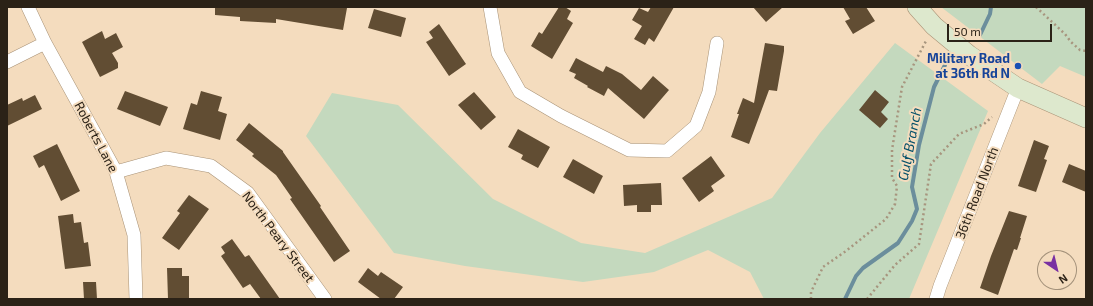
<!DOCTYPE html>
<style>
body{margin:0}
#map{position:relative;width:1093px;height:306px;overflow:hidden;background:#f4dcbe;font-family:"Exo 2",sans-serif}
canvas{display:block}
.frame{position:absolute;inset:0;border:8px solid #2b2217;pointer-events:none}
.north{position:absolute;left:1037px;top:250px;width:40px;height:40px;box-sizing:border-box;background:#f4dcbe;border:1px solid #a4927b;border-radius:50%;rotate:145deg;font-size:11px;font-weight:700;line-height:16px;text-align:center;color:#2b2217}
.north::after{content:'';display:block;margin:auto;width:14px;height:18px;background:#7930a2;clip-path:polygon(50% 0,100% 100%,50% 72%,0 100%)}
.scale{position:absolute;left:947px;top:24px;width:105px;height:18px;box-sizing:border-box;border:2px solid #2b2217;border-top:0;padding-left:5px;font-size:12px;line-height:14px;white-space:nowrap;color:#2b2217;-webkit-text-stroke:3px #f4dcbe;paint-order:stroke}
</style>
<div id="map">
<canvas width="1093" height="306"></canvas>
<div class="frame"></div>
<div class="north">N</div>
<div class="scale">50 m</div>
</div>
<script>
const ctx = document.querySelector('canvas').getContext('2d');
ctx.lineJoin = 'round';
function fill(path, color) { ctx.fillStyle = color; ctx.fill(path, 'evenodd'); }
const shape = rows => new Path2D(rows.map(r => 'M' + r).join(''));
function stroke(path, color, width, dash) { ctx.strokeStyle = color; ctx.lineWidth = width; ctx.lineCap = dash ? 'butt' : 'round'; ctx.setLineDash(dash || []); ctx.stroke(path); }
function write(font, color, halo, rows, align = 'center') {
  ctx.font = font + ' "Exo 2",sans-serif'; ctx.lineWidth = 4; ctx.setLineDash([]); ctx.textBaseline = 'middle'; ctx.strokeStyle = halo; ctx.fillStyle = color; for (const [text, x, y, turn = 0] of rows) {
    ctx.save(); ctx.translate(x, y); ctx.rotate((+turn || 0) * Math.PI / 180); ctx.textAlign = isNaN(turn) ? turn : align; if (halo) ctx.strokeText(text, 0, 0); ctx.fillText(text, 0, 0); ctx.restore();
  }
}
fill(shape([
 [941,7,1086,7,1086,77,1060,66,1042,84],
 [895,43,988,111,909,299,764,299,750,272,708,250,654,272,583,282,465,266,394,253,306,136,332,93,398,105,493,199,581,243,645,253,772,198,820,133]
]), '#c4d9be');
stroke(shape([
 [980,35,990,14,991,7],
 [845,299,856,276,863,268,898,243,912,221,917,209,912,187,919,145,934,87,945,65]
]), '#6b8e9c', 4);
fill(shape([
 [215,7,340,7,347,8,343,30,276,19,276,23,240,21,240,17,215,15],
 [559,7,565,7,571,11,567,19,573,23,552,59,531,46,539,32,542,34],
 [651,7,674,7,654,42,649,38,645,45,634,39,642,26,632,20,639,8,648,12],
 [753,7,783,7,766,22],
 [843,7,866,7,875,21,853,34,845,21,850,19],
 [374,9,406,18,401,37,368,28],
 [439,24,466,64,449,76,426,42,433,38,429,32],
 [102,31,105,39,116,33,123,47,112,53,118,63,118,68,100,77,82,42],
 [765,43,784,46,784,51,777,91,769,90,749,144,731,137,739,114,737,114,743,98,754,103],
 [576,58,603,72,606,66,622,74,641,90,653,76,669,90,644,119,608,88,604,96,587,87,588,86,574,78,576,74,569,71],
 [875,90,889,102,881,112,888,119,880,128,859,110],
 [125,91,168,107,160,126,117,109],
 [201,91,222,97,218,111,227,114,220,140,183,129,191,103,197,105],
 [474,92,496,117,481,130,458,105],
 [35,95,42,109,7,126,7,105,22,98,23,101],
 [249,123,283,151,283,152,321,206,320,207,350,251,334,262,290,199,292,198,276,175,252,156,254,154,236,140],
 [518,129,550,147,538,168,521,159,523,155,508,147],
 [1034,140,1049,146,1044,159,1047,160,1036,192,1018,186],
 [57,144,80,191,61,201,44,165,39,168,33,156],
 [711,156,725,176,711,186,714,191,699,202,682,178],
 [573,159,603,176,594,194,563,177],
 [1069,164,1086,171,1086,192,1062,182],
 [661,183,662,205,651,205,651,212,637,212,637,205,624,206,623,185],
 [189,195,209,209,179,250,162,238,180,213,177,211],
 [1009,211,1027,216,1020,238,1021,238,1017,250,1014,249,998,295,980,288,991,256],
 [73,214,74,223,81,222,84,243,88,242,91,266,65,269,58,216],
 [232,239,245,257,249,255,280,299,261,299,250,284,243,288,221,256,225,253,221,247],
 [167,268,182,268,182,276,189,276,189,299,168,299],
 [368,268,378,276,381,272,403,287,394,299,381,299,358,282],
 [83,282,96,282,97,299,84,299]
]), '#614d33');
const minor = shape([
 [28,7,45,43,116,172,134,235,136,299],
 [490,7,498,53,520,92,561,116,629,150,667,151,696,126,709,92,717,43],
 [7,62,45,43],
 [116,172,166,158,211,166,248,193,325,299],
 [936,299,940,286,1018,88]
]);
const secondary = shape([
 [917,7,934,26,969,55,1018,88,1086,118]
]);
stroke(minor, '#a99377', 14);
stroke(secondary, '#a99377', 20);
stroke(shape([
 [1036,7,1065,34,1071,42,1080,50,1086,51],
 [811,299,811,292,823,267,846,251,886,219,895,204,897,186,892,178,892,150,902,87,926,41],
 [867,299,895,265,919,244,931,164,959,134,984,124,992,117]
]), '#a7957e', 2.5, [2, 3]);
stroke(minor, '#fff', 13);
stroke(secondary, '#dde8cd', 19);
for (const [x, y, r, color] of [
 [1018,66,4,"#1a4fb4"]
]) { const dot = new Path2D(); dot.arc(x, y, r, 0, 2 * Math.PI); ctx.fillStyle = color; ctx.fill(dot); stroke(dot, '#f4dcbe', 1.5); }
write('bold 13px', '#164399', '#f4dcbe', [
 ["Military Road",1010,59],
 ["at 36th Rd N",1010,74]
], 'right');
write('13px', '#2b2217', '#f4dcbe', [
 ["Roberts Lane",96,137,62],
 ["36th Road North",977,193,-69],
 ["North Peary Street",278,237,53]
]);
write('italic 14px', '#07516a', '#f4dcbe', [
 ["Gulf Branch",910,144,-79]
]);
</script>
